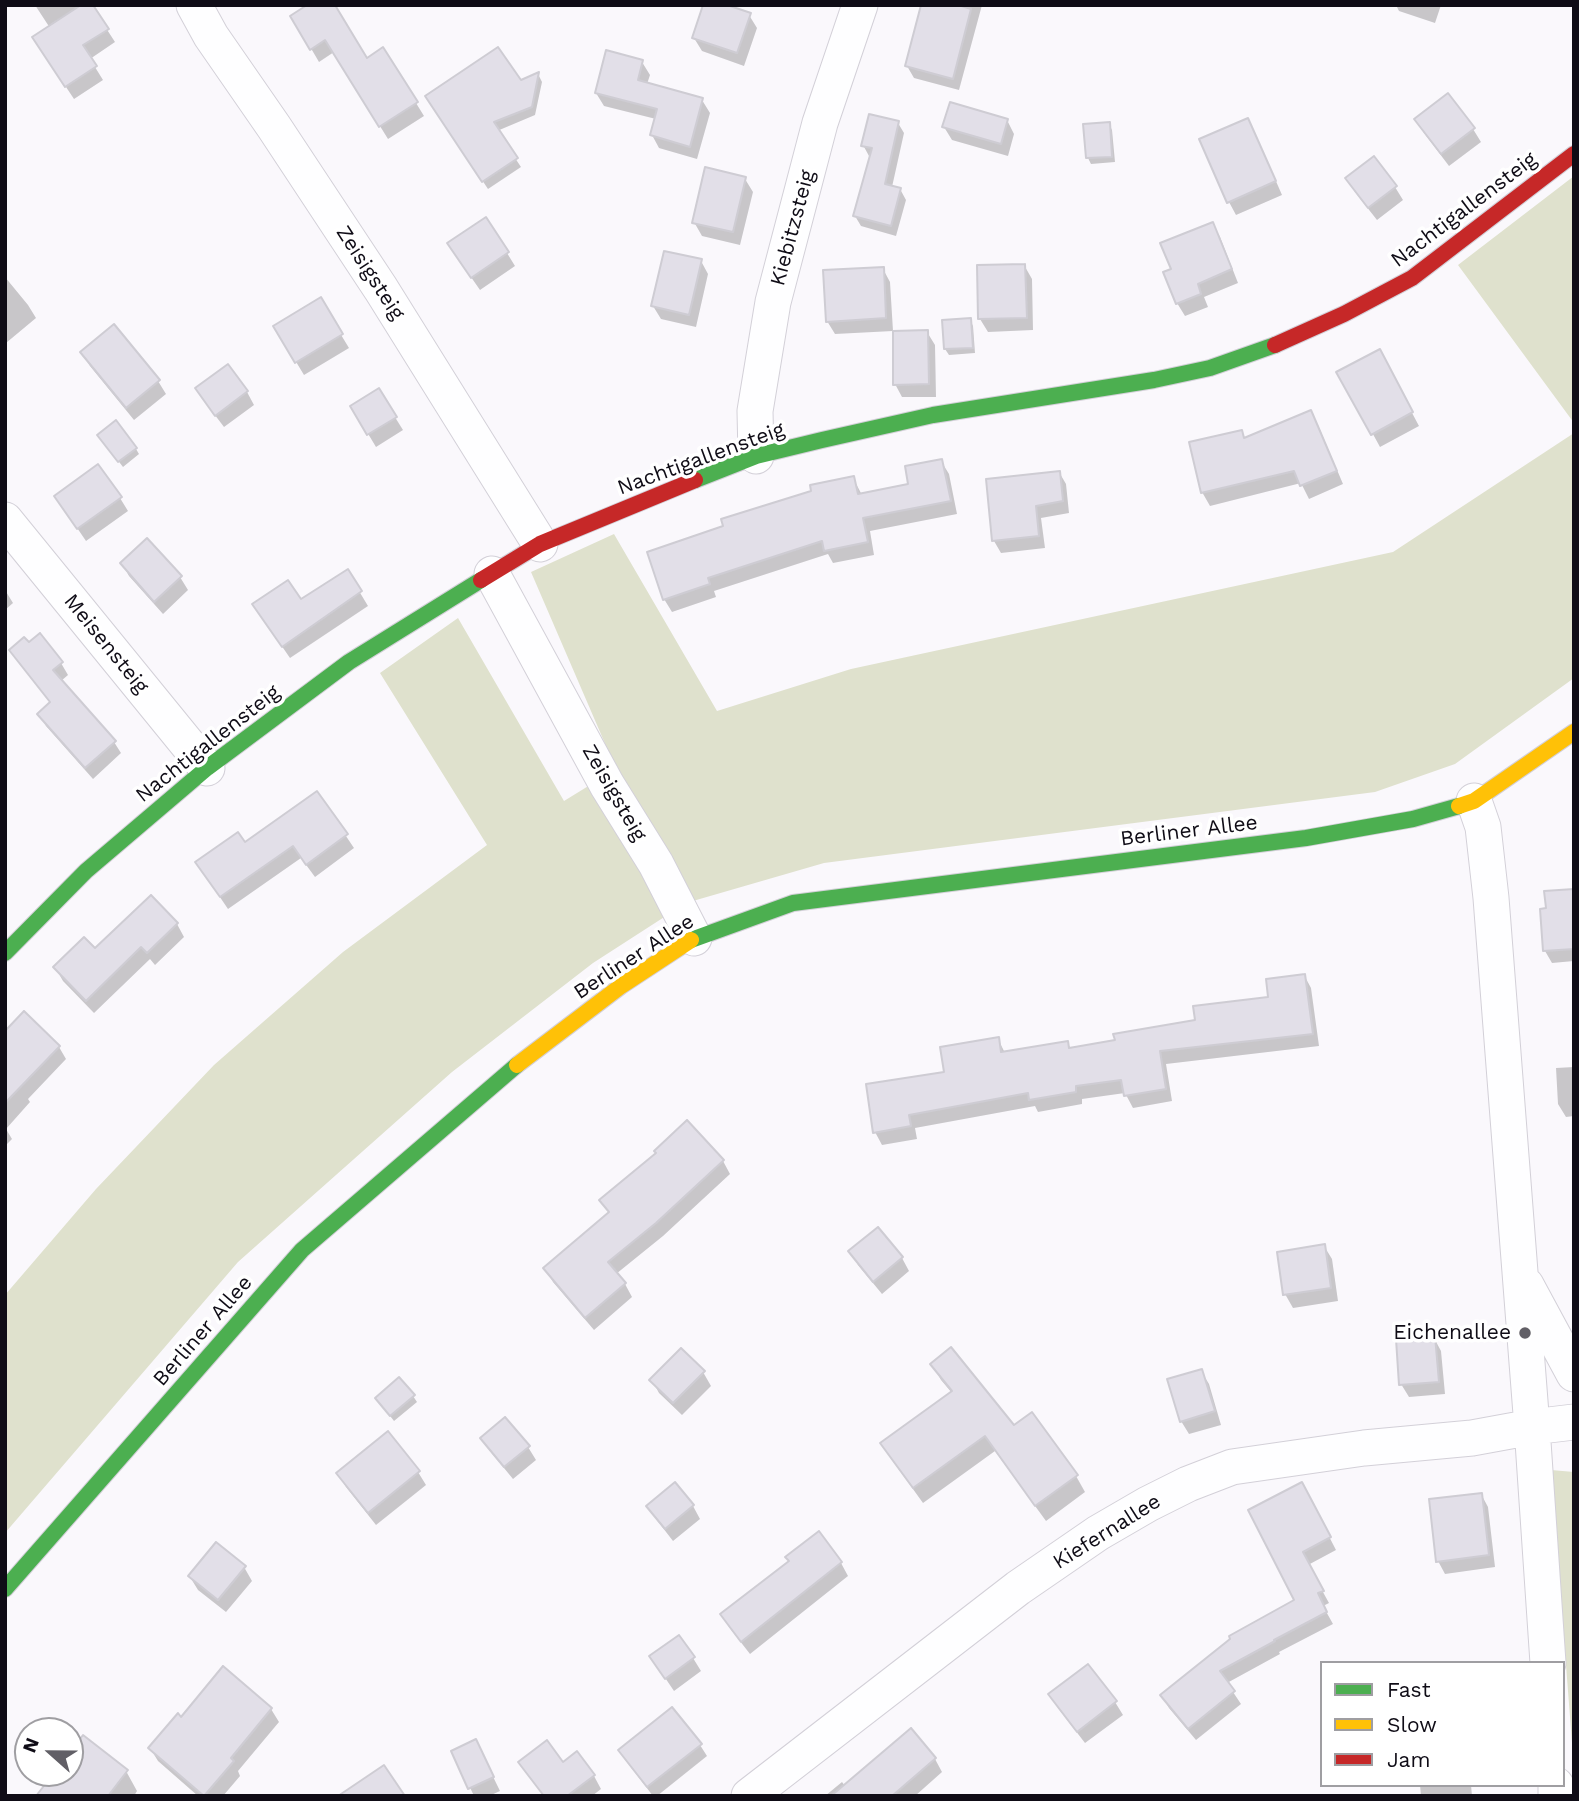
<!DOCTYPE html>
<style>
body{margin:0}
#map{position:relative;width:1579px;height:1801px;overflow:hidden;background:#faf8fc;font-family:"Work Sans",sans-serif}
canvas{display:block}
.frame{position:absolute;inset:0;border:7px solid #0f0c16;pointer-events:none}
.legend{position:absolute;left:1320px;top:1661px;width:245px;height:126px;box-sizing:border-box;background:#fff;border:2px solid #9f9ea2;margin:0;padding:9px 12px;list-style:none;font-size:21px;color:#0f0c16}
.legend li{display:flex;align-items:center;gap:14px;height:35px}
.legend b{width:35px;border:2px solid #9f9ea2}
.north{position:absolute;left:14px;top:1717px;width:70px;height:70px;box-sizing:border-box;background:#fff;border:2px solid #9f9ea2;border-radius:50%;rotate:291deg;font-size:19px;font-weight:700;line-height:28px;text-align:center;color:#0f0c16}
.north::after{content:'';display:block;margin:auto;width:24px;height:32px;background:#615f66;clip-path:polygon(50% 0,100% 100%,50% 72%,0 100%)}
</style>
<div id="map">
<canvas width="1579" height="1801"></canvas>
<div class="frame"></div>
<ul class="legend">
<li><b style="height:9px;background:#4caf50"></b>Fast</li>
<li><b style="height:9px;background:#ffc107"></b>Slow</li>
<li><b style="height:9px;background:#c62828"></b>Jam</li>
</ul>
<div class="north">N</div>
</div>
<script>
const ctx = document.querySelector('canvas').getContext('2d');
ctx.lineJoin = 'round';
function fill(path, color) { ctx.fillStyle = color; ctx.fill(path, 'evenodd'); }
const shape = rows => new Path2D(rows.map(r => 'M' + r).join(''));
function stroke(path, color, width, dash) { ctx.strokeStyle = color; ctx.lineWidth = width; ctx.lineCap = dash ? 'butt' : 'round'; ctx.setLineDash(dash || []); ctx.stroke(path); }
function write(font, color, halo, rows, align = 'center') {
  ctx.font = font + ' "Work Sans",sans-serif'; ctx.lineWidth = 7; ctx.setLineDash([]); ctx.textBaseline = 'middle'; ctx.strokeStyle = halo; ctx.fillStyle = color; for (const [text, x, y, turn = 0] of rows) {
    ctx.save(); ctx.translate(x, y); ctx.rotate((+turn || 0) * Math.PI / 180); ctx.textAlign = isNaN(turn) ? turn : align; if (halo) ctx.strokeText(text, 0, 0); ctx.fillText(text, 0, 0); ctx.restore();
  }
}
fill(shape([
 [1574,176,1574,423,1458,265],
 [1574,433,1574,678,1455,764,1375,792,824,863,686,903,593,963,452,1072,238,1262,5,1533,5,1295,96,1189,214,1065,343,952,487,845,380,673,458,618,564,801,616,769,531,572,614,534,717,711,851,669,1393,552],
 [1551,1470,1574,1472,1574,1769]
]), '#dfe1cd');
fill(shape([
 [35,5,91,5,115,42,90,59,103,80,74,99,42,51,50,28],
 [923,5,982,5,959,90,914,78,907,66],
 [1396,5,1441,5,1435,23,1399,11],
 [749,15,757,28,744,66,702,51,694,38],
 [292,16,366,60,416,103,424,116,388,139,334,52,319,62],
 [642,62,650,75,647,84,702,100,710,113,697,159,659,148,652,135,656,119,604,106,596,93],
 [538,74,542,82,535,115,497,131,521,167,488,189,432,105,520,82],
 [1007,120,1014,134,1008,156,952,140,944,127],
 [1247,120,1255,133,1282,195,1236,215,1229,202],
 [1416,120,1473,129,1481,142,1449,166,1424,133],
 [898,123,904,133,892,187,900,189,906,200,896,236,861,226,855,216,871,156,869,156,863,145],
 [1109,124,1112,130,1115,162,1091,164,1088,158],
 [745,179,753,192,740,245,702,236,694,222],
 [1348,179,1395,187,1403,200,1377,220,1355,192],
 [1213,224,1220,237,1238,283,1204,297,1208,307,1185,316,1177,303,1173,270],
 [507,253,515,266,480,290,457,257],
 [701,261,708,274,696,327,661,319,653,306],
 [1024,265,1032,279,1033,330,988,332,980,319],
 [883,269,890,282,893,331,835,334,827,321],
 [5,277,28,305,36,318,6,343],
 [320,300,349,348,304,375,275,327],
 [970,320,973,326,975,353,949,355,945,349],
 [927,332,935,345,936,397,902,397,895,384],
 [82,353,158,381,166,394,134,420,90,366],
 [1386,364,1419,426,1380,447,1339,372],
 [378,390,403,430,376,447,352,407],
 [247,392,254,405,224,427,205,402],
 [1310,412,1318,425,1343,484,1309,499,1301,483,1210,506,1202,492,1241,432,1245,440],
 [103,441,136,449,139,454,123,467],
 [941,461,949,474,957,514,870,531,874,555,833,563,828,554,714,591,716,597,672,612,664,599,725,527,853,478,862,495,910,485],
 [1059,472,1066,484,1069,513,1041,518,1045,548,1001,553,994,541],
 [56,497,120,498,128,511,86,541],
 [122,563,180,577,188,590,163,614,129,576],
 [347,571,368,606,290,658,261,616,300,601],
 [5,590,13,603,5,610],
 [11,650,61,663,68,675,61,681,114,742,121,753,93,779,46,726,39,714,51,703,18,662],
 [317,793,354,848,315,877,301,858,228,909,205,875],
 [1574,891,1574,961,1552,963,1545,951,1547,910],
 [151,897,177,924,184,937,155,965,150,959,94,1013,63,981,55,967,95,950],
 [1304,975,1311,988,1319,1046,1166,1064,1172,1101,1133,1108,1125,1093,1082,1099,1082,1104,1038,1112,1035,1106,915,1128,917,1139,882,1145,875,1132,946,1074,998,1039,1005,1053,1067,1043,1070,1049,1117,1042,1197,1021,1270,999],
 [5,1034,59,1047,66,1059,28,1099,30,1102,6,1129,12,1139,5,1146],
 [1574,1067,1574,1116,1566,1117,1558,1104,1556,1068],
 [723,1161,730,1174,663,1236,616,1274,625,1284,632,1297,594,1330,553,1282,546,1269,610,1214,601,1200],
 [878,1229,902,1258,909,1271,882,1294,858,1265,851,1252],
 [1324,1246,1332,1259,1338,1301,1293,1308,1285,1294],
 [1434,1338,1441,1351,1445,1394,1409,1397,1401,1384],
 [932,1364,1076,1476,1085,1492,1046,1521,995,1451,923,1503,892,1460,883,1444,952,1393,941,1380],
 [1201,1371,1209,1384,1221,1425,1189,1434,1181,1421],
 [703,1372,711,1386,682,1415,659,1393,652,1380],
 [413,1396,417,1402,394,1421,377,1399],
 [482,1438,528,1447,536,1460,513,1479,490,1451],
 [418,1472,426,1485,376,1525,346,1487,338,1474],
 [1481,1494,1488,1507,1495,1567,1445,1574,1438,1561],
 [1308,1496,1336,1550,1308,1565,1329,1603,1323,1606,1333,1624,1279,1652,1280,1654,1227,1683,1241,1704,1196,1740,1169,1708,1162,1695,1297,1600],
 [649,1506,693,1506,700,1519,673,1541,656,1519],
 [841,1563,848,1576,750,1654,729,1627,722,1614],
 [244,1567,252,1581,226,1612,198,1590,190,1577],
 [651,1657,693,1658,701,1671,674,1691],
 [1051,1695,1115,1702,1123,1715,1085,1743,1058,1708],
 [271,1709,279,1722,238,1771,240,1776,223,1796,198,1796,158,1761,150,1748,182,1719],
 [700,1745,707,1756,657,1796,653,1796,626,1761,620,1750],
 [453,1751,482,1754,500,1791,489,1796,474,1796],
 [70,1755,126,1771,137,1791,134,1796,38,1796,56,1773,70,1773],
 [935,1759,942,1772,915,1796,825,1796,842,1782,845,1786],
 [563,1764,594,1776,601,1789,592,1796,544,1796,528,1775],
 [1420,1785,1471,1785,1472,1796,1421,1796]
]), '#0003');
const building = shape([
 [81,5,93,5,109,29,83,45,97,66,65,87,32,37,81,5],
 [307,5,335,5,367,58,383,47,418,102,379,127,325,40,310,50,290,16,307,5],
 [703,5,727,5,751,13,737,53,692,38,703,5],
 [921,5,958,5,971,9,953,79,905,66,921,5],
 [498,47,521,80,539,72,532,107,494,122,518,158,482,182,425,96,498,47],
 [606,50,643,60,638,80,703,98,690,147,650,135,657,109,595,93,606,50],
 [1448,93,1475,128,1441,154,1414,119,1448,93],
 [950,102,1008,119,1001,144,942,127,950,102],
 [869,114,899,121,885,184,901,188,891,226,853,216,872,148,861,146,869,114],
 [1248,118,1276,181,1227,203,1199,139,1248,118],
 [1110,122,1112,157,1086,158,1083,124,1110,122],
 [1374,156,1397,186,1368,208,1345,178,1374,156],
 [705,167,746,177,733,232,692,223,705,167],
 [486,217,509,252,471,278,447,243,486,217],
 [1213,222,1232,269,1198,284,1201,294,1176,304,1163,272,1171,269,1160,243,1213,222],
 [664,251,702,259,689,315,651,306,664,251],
 [1025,264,1027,318,978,319,977,265,1025,264],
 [884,267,886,318,826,322,823,270,884,267],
 [321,297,343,334,295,363,273,326,321,297],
 [971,318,973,348,944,349,942,320,971,318],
 [114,324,160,380,126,408,80,352,114,324],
 [928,330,929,384,893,385,893,331,928,330],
 [1380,349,1413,412,1371,435,1336,372,1380,349],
 [228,364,248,391,215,416,195,388,228,364],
 [379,388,397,417,367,435,350,406,379,388],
 [1311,410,1337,471,1300,486,1294,471,1201,493,1189,442,1242,430,1244,438,1311,410],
 [116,420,137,448,118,462,97,435,116,420],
 [942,459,951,501,863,518,868,542,824,551,822,541,708,578,710,584,663,600,647,552,723,526,721,519,811,491,810,485,854,476,858,494,908,484,905,466,942,459],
 [98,464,122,497,77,529,54,496,98,464],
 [1060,471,1063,501,1036,506,1039,536,992,541,986,479,1060,471],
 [147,538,182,576,154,602,120,563,147,538],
 [348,569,362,591,282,647,252,604,288,580,301,599,348,569],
 [40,633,63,662,53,670,116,741,85,768,37,714,50,702,9,650,24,637,29,642,40,633],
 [317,791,348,834,306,865,293,846,220,897,195,862,238,832,245,842,317,791],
 [1574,889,1574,949,1543,951,1540,909,1546,908,1544,891,1574,889],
 [151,895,178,923,147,953,141,947,86,1001,53,967,84,937,95,948,151,895],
 [1305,974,1313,1034,1160,1051,1166,1089,1124,1096,1121,1080,1076,1086,1076,1092,1029,1100,1028,1093,909,1115,911,1126,873,1133,866,1084,944,1072,940,1047,999,1037,1001,1052,1068,1041,1069,1048,1115,1040,1113,1034,1195,1020,1193,1006,1268,997,1266,979,1305,974],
 [24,1011,60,1046,5,1103,5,1031,24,1011],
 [687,1120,724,1160,656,1223,608,1262,626,1283,585,1318,543,1268,609,1212,599,1200,656,1153,654,1151,687,1120],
 [878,1227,903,1257,873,1282,848,1251,878,1227],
 [1325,1244,1331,1288,1283,1295,1277,1252,1325,1244],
 [1435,1336,1439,1382,1399,1385,1396,1339,1435,1336],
 [951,1347,1014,1425,1032,1412,1078,1475,1035,1506,985,1436,913,1488,880,1443,952,1391,930,1364,951,1347],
 [681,1348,705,1371,673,1403,649,1380,681,1348],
 [1202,1369,1215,1411,1180,1422,1167,1379,1202,1369],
 [399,1377,415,1395,390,1416,375,1398,399,1377],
 [505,1417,530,1446,504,1467,480,1438,505,1417],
 [388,1431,420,1471,368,1513,336,1473,388,1431],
 [675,1482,694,1505,665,1529,646,1506,675,1482],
 [1302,1482,1331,1537,1303,1552,1324,1591,1318,1593,1327,1612,1274,1640,1275,1641,1220,1671,1235,1691,1188,1729,1160,1695,1230,1639,1229,1636,1294,1600,1248,1510,1302,1482],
 [1482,1493,1489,1555,1436,1562,1429,1499,1482,1493],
 [819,1531,842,1562,741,1642,720,1614,789,1561,785,1557,819,1531],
 [216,1542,246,1566,218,1600,188,1576,216,1542],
 [679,1635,695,1657,665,1679,649,1656,679,1635],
 [1088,1664,1117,1701,1077,1732,1048,1694,1088,1664],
 [223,1666,272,1708,231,1758,234,1761,204,1796,148,1748,178,1713,181,1717,223,1666],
 [672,1707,702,1744,647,1787,618,1750,672,1707],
 [911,1728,936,1758,892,1796,831,1796,911,1728],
 [83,1735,128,1770,108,1796,36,1796,54,1773,70,1773,70,1752,83,1735],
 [476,1739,494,1777,468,1789,451,1751,476,1739],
 [547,1740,563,1762,577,1751,595,1775,567,1796,544,1796,518,1762,547,1740],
 [384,1765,405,1796,338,1796,384,1765]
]);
fill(building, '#e2dfe8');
stroke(building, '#ceccd3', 2);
const street = shape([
 [194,5,211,36,274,127,381,289,540,544],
 [756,456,755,411,773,302,820,123,860,5],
 [5,520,207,768],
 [492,574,607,785,656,864,694,938],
 [1474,801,1483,827,1491,898,1532,1427,1548,1663],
 [1526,1285,1574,1374],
 [1556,1785,1556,1796],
 [749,1796,1018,1588,1098,1533,1148,1504,1188,1484,1232,1467,1364,1448,1472,1438,1532,1427,1574,1422]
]);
const fast = shape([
 [695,480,756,456,822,440,933,415,1154,380,1210,368,1275,345],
 [691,940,793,903,1306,838,1413,819,1459,806],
 [5,953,86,871,207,768,349,662,481,580],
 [5,1589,302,1250,517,1065]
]);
const slow = shape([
 [1459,806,1474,801,1574,732],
 [517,1065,621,986,691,940]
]);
const jam = shape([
 [1275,345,1344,314,1412,278,1574,154],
 [481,580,540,544,695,480]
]);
stroke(street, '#d3d0d8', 37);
stroke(fast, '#d3d0d8', 18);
stroke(slow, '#d3d0d8', 18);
stroke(jam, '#d3d0d8', 18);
stroke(street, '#fefeff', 35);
stroke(fast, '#4caf50', 16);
stroke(slow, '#ffc107', 16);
stroke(jam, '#c62828', 16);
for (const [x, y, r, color] of [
 [1525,1333,7,"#615f66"]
]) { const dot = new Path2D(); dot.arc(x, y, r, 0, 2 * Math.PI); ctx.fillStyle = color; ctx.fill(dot); stroke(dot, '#fff', 2.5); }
write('21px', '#0f0c16', '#fff', [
 ["Nachtigallensteig",1464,210,-37],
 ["Kiebitzsteig",793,228,-75],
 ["Zeisigsteig",370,273,57],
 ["Nachtigallensteig",701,459,-20],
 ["Meisensteig",106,644,51],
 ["Nachtigallensteig",208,744,-38],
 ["Zeisigsteig",614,793,60],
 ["Berliner Allee",1189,831,-7],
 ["Berliner Allee",634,957,-33],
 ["Berliner Allee",203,1331,-49],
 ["Kiefernallee",1107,1532,-32]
]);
write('21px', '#0f0c16', '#fff', [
 ["Eichenallee",1511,1333]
], 'right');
</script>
